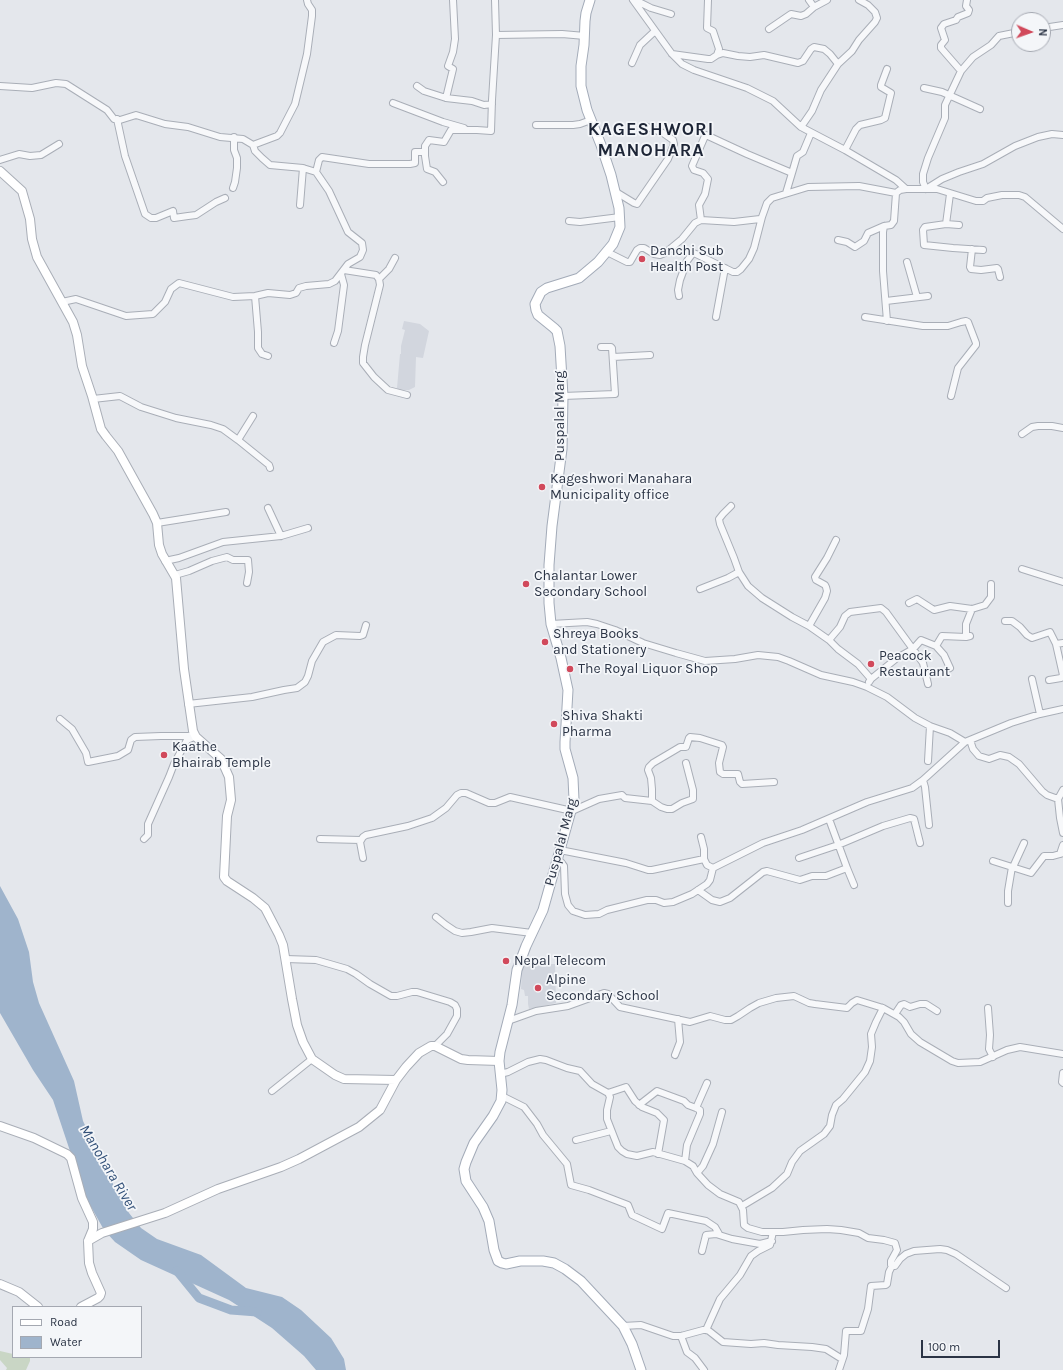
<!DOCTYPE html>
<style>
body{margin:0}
#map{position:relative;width:1063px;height:1370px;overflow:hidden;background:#e4e7ec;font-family:Karla,sans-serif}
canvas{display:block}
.legend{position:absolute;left:12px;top:1306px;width:130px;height:52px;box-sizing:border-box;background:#f4f6f9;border:1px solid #a4a8b1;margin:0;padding:5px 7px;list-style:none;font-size:12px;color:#2b3445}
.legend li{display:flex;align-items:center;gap:8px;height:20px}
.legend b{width:20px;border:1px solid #a4a8b1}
.north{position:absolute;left:1011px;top:12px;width:40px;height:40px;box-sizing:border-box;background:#f4f6f9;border:1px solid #a4a8b1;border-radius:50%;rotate:92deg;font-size:11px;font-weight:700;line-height:16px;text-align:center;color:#2b3445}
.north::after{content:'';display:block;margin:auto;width:14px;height:18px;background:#d1495b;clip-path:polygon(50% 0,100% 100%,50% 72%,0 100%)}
.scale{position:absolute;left:921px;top:1340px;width:79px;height:18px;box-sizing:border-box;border:2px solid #2b3445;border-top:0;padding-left:5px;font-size:12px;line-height:14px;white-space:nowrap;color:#2b3445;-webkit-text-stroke:3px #f4f6f9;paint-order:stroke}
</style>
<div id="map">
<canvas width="1063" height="1370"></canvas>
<ul class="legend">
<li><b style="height:5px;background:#fff"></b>Road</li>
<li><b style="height:11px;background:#9fb4cc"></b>Water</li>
</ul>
<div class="north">N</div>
<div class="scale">100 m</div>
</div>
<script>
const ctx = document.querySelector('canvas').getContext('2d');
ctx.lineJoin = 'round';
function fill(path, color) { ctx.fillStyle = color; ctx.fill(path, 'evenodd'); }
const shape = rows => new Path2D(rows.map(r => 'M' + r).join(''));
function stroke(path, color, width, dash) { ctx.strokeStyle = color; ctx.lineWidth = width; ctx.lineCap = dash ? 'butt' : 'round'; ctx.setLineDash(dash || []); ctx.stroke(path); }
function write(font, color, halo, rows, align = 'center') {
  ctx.font = font + ' Karla,sans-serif'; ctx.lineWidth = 3.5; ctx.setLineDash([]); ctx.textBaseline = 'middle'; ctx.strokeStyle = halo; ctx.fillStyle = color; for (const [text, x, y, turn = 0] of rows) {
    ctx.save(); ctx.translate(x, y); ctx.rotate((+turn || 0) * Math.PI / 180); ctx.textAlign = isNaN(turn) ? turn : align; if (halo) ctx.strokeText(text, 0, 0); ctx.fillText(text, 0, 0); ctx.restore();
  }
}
fill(shape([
 [404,321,420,324,429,331,423,358,416,357,415,387,409,390,399,390,397,388,400,354,401,354,401,346,405,330,402,329],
 [524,964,555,964,556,1003,529,1009,528,1004,528,996,525,996,524,990,521,989,522,970]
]), '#d2d6de');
fill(shape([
 [0,1351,13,1354,13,1357,30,1357,30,1361,26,1370,6,1370,7,1368,0,1360]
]), '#c9d6c5');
fill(shape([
 [0,886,18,919,29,952,33,982,39,1003,74,1081,83,1121,114,1186,129,1213,141,1228,157,1239,201,1255,246,1288,282,1297,301,1310,331,1338,344,1359,346,1370,316,1370,304,1356,272,1328,229,1300,141,1260,115,1242,104,1230,85,1196,53,1100,33,1070,0,1013]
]), '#9fb4cc');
stroke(shape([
 [177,1271,199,1298,231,1310,257,1312]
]), '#9fb4cc', 9);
const street = shape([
 [453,0,455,39,453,52,448,66,453,69,446,98,472,101,484,105,492,104],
 [633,0,672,54,682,64,694,70,747,88,773,101,801,127,845,150,896,180,906,189,937,189,976,201,983,201,987,198,1002,195,1019,195,1025,197,1063,229],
 [635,0,651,8,671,14],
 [708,0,707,28,713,31,719,49,717,55],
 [809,0,814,7],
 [1043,28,1063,25],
 [769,29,791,14,801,16,806,14,814,7,827,0],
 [1019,32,999,36,991,45,973,57,961,71,945,105,945,118,928,158,923,174,923,182,926,189,942,179,959,172,983,164,1015,146,1038,137,1052,134,1063,135],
 [496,35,562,34,585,36],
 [672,54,708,59,711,59,717,55,723,53,738,56,750,57,764,55,798,63,803,61,811,49,814,47,824,49,830,54,838,64,821,90,812,111,801,127],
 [632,63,640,45,655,31],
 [838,64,852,51,859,40,875,22,877,18,875,12,868,5,859,0],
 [961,71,941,48,941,45,945,40,941,28,944,24,956,20,958,17,968,13,969,10,966,6,967,0],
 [0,86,32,88,56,83,66,84,107,110,114,119,120,120,136,115,165,124,188,127,220,137,243,139,253,145,277,136,280,133,295,104,307,54,312,16,312,10,308,4,307,0],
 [417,86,424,91,446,98],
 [924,88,942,92,980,109],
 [393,103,443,122,464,128],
 [117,119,125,156,145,214,151,218,156,218,173,211,174,218,188,216,196,215,216,202,225,198],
 [536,125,573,125,580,124,591,120],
 [845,150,856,129,860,125,881,120,885,118,891,93,881,87,881,85,887,69],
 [0,160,19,154,30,156,41,155,59,144],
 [316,172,319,160,322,157,369,164,410,164,415,163,415,152,425,152],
 [792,173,797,156,803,152,811,133],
 [443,182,435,172,427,169,425,156,425,146,429,140,444,142,451,130,477,130,491,131,492,100,496,35,495,0],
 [233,188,235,182,237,168,237,158,234,150,234,137],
 [616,192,634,203,637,204,668,159,674,144,673,140,663,133,645,126],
 [300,205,303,168],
 [701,220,699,205,705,194,708,179,703,173,694,170,692,166,705,136,706,135,747,154,792,173,786,193],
 [569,221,580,222,620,217],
 [946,224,950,194],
 [959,225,946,224,925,227,923,230,924,245,953,248,983,250],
 [838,240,847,242,855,247,864,241,868,233,884,226],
 [972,249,970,267,971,269,981,270,997,268,998,269,1000,277],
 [607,252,627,262,630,262,637,250,640,248,644,248,654,254,660,255,665,253,682,239,695,223,701,220,734,222,760,219,762,217,767,203,772,198,808,187,859,186,896,193,900,190,906,189],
 [907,262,917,297],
 [344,270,376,275,379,279,380,285,365,345,363,357,363,363,374,377,388,390,407,395],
 [379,279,389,269,395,258],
 [255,296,258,332,258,348,262,354,268,356],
 [679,296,678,290,680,280,687,261,693,253,696,254,733,272,737,272,741,269,749,259,754,248,762,217],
 [886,301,928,296],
 [62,302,76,299,126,316,153,314,165,302,171,289,179,283,233,297,255,296,268,293,290,295,296,293,299,288,306,286,329,284,335,281,348,264,360,257,363,250,362,243,348,232,329,191,316,172,303,168,270,165,262,158,255,151,253,145],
 [716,317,725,268],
 [865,317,923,326,948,326,961,322,966,321,968,322,976,343,976,345,958,368,951,396],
 [887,321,883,271,883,232,884,226,891,225,894,221,896,193],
 [334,343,338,331,344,285,341,274],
 [613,357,650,355],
 [563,396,615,394,612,348,611,347,601,347],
 [93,399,120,396,141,407,176,418,211,425,223,429,238,440,269,465,270,468],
 [1022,434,1032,427,1038,426,1052,426,1063,428],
 [238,440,253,416],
 [731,506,723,514,719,519,720,524,734,558,739,572,748,586,762,598,792,617,809,626,829,640,838,649,858,664,871,679],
 [268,508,281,536],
 [157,523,226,512],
 [165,561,179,558,223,542,281,536,308,528],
 [1022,569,1063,582],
 [175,575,189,571,212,561,227,557,233,560,248,560,249,572,247,583],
 [700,589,728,578,739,572],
 [909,603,917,599,934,610,950,606,972,609,985,605,991,597,991,584],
 [1005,621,1012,621,1020,627,1027,635,1032,638,1050,632,1056,644,1063,643],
 [551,624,587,622,597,624,615,630,643,643,676,653,705,661,735,659,758,655,778,657,789,661,821,675,853,682,867,687,887,697,915,718,930,726,950,733,965,742,1011,723,1040,714,1063,709],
 [809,626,825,598,827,591,826,587,825,585,816,580,815,577,827,558,836,540],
 [966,637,966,624,972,609],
 [829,640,840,627,845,616,850,612,881,608,886,612,923,663,928,684],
 [936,646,944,655,950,668],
 [1032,679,1040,714],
 [1049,680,1061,678,1063,675,1056,644],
 [869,682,871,679,897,658,913,649,921,640,936,646,942,636,966,637,970,636],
 [188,704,252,697,284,690,297,688,305,682,308,676,312,661,323,642,336,635,360,636,363,635,366,625],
 [60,719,72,729,86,753,88,762,118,756,128,750,131,740,135,737,161,736,188,736,195,735],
 [970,740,973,749,979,756,989,759,1000,755,1009,757,1019,764,1042,791,1047,795,1058,799],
 [928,761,930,726],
 [923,780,925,787,929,825],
 [1063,790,1058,799,1060,818,1063,833],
 [652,801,652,789,651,778,648,770,649,767,653,763,675,750,680,747,686,747,689,738,690,737,700,738,722,745,723,747,719,763,720,772,723,774,738,774,740,782,742,784,774,782],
 [701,837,704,849,704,859],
 [144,839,148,835,148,824,169,777,174,764,187,740,194,737],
 [320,839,361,840],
 [560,850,626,863,648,870,652,870,704,859,707,865,713,868,763,843,802,830,867,802,912,788,923,780,965,742],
 [1060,854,1063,845],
 [363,858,360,842,363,837,366,835,408,826,432,818,446,808,457,795,461,793,466,793,489,803,495,803,510,797,572,811,599,799,622,795,625,798,652,801,661,807,667,809,672,809,682,803,693,799,693,790,686,763],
 [799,858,838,845,883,826,910,818,914,819,920,843],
 [556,861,561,862,564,866,565,894,568,905,573,911,585,915,599,914,607,910,647,900,656,900,664,903,673,902,692,894,707,884,710,880,713,868],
 [993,861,1012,867],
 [1013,867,1024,843],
 [847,868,854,885],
 [698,890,712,900,720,902,730,898,763,872,767,871,800,880,812,876,826,876,847,868,829,819],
 [1008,903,1008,891,1012,867,1031,873,1044,856,1053,856,1063,853],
 [436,917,446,925,455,931,462,933,471,932,492,928,532,933],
 [286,959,316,960,347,969,356,974,370,984,391,996,397,996,412,992,417,992,450,1002,455,1005,457,1009,457,1016,447,1034,435,1046],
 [988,1008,990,1035,989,1049,993,1057],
 [895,1014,901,1005,904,1004,910,1007,920,1004,926,1004,937,1011],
 [508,1021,536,1011,568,1006,604,993,608,994,620,1007,690,1022,710,1016,725,1020,731,1020,738,1016,750,1008,759,1003,776,998,794,996,809,1003,815,1004,847,1008,852,1003,857,1000,883,1008],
 [675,1055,680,1042,678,1019],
 [1063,1073,1062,1082,1063,1083],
 [500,1074,508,1072,528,1062,540,1059,546,1060,567,1068,580,1071,592,1084,608,1093,610,1097,607,1110,607,1119,614,1137,618,1147,622,1151,627,1154,637,1156,653,1152,685,1161,693,1166,697,1173,708,1185,720,1194,739,1202,743,1210,744,1225,748,1228,762,1232,783,1232,803,1230,827,1229,841,1230,859,1233,868,1238,884,1240,895,1243,897,1250,891,1261,891,1265,892,1266,895,1266,900,1259,906,1254,914,1251,940,1249,947,1250,956,1254,1006,1288],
 [272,1091,312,1059],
 [608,1093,626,1087,635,1101,642,1107,657,1113,664,1120,658,1154],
 [502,1096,524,1107,537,1124,543,1135,567,1164,571,1185,589,1190,628,1205,632,1215,662,1229,668,1213,706,1221,715,1227,719,1234],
 [639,1105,657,1091,684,1101,688,1105,696,1108],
 [576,1140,611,1131],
 [685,1161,687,1145,700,1114,700,1110,696,1108,707,1083],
 [697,1173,703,1166,713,1144,722,1112],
 [742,1206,772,1188,787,1174,792,1162,800,1151,824,1134,830,1126,832,1115,836,1105,843,1099,865,1072,870,1061,872,1047,871,1034,876,1022,883,1008,899,1017,904,1022,911,1034,920,1042,952,1061,958,1063,980,1062,1007,1050,1020,1047,1063,1054],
 [702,1251,706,1235,716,1234,732,1239,760,1244,772,1241],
 [623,1326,641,1325,673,1336,681,1336,703,1330,706,1330,709,1331,723,1342,751,1344,764,1343,778,1345,812,1347,826,1349,842,1359],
 [706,1330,720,1299,740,1275,751,1256,758,1251,770,1245,773,1232],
 [681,1336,687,1352,695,1358,704,1370],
 [839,1370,844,1355,846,1331,861,1331,868,1309,871,1286,886,1285,887,1284,889,1272,892,1266]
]);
const secondary = shape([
 [0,171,22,191,30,219,32,239,37,257,73,322,77,335,82,366,92,396,101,429,106,436,118,451,153,514,157,523,159,545,162,554,176,578,184,669,193,731,196,737,221,759,229,777,231,800,227,816,224,877,227,881,253,898,265,908,279,935,283,945,292,999,297,1025,303,1042,312,1059,335,1075,344,1079,396,1080],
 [0,1126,34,1138,67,1154,71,1158,82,1198,93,1222,93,1229,88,1241,89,1263,92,1273,101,1293,100,1296,98,1298,81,1307],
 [88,1241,102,1233,165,1213,218,1189,281,1167,299,1159,359,1127,380,1110,396,1080,406,1067,419,1053,431,1046,435,1046,461,1059,468,1060,499,1061],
 [0,1284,19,1292,38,1307]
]);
const primary = shape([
 [590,0,586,13,585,21,584,45,581,66,581,86,587,110,601,145,611,175,619,208,620,227,613,244,598,262,579,278,547,288,541,292,535,304,536,310,538,315,554,328,557,331,560,346,563,396,562,449,552,526,549,565,549,603,551,624,561,658,568,690,565,742,565,749,573,778,574,800,543,910,526,946,517,970,512,1005,500,1052,499,1061,502,1090,501,1101,493,1116,474,1143,466,1162,464,1169,466,1181,483,1207,489,1221,494,1250,498,1261,502,1263,506,1264,520,1261,543,1261,554,1263,565,1269,581,1281,623,1326,632,1344,641,1370]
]);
stroke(street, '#a9aeb7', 8);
stroke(secondary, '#a9aeb7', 10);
stroke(primary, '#a3abb8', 11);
stroke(street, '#f7f8fa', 6);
stroke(secondary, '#fff', 8);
stroke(primary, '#fff', 9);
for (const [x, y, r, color] of [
 [642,259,4,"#d1495b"],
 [542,487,4,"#d1495b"],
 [526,584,4,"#d1495b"],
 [545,642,4,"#d1495b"],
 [871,664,4,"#d1495b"],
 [570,669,4,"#d1495b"],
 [554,724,4,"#d1495b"],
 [164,755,4,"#d1495b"],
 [506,961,4,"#d1495b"],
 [538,988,4,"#d1495b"]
]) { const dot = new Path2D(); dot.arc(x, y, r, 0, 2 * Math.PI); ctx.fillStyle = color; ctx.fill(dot); stroke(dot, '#f4f6f9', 1.5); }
write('14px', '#2b3445', '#f4f6f9', [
 ["Danchi Sub",650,251],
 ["Health Post",650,267],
 ["Kageshwori Manahara",550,479],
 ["Municipality office",550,495],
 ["Chalantar Lower",534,576],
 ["Secondary School",534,592],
 ["Shreya Books",553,634],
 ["and Stationery",553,650],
 ["Peacock",879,656],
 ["Restaurant",879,672],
 ["The Royal Liquor Shop",578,669],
 ["Shiva Shakti",562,716],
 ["Pharma",562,732],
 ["Kaathe",172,747],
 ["Bhairab Temple",172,763],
 ["Nepal Telecom",514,961],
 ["Alpine",546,980],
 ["Secondary School",546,996]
], 'left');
write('14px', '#2b3445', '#f4f6f9', [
 ["Puspalal Marg",560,416,-90],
 ["Puspalal Marg",561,842,-75]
]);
write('italic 15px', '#34527a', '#f4f6f9', [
 ["Manohara River",108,1168,59]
]);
ctx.letterSpacing = '1px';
write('bold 18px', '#1d2536', '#f4f6f9', [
 ["KAGESHWORI",651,130],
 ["MANOHARA",651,151]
]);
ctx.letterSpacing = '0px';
</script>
